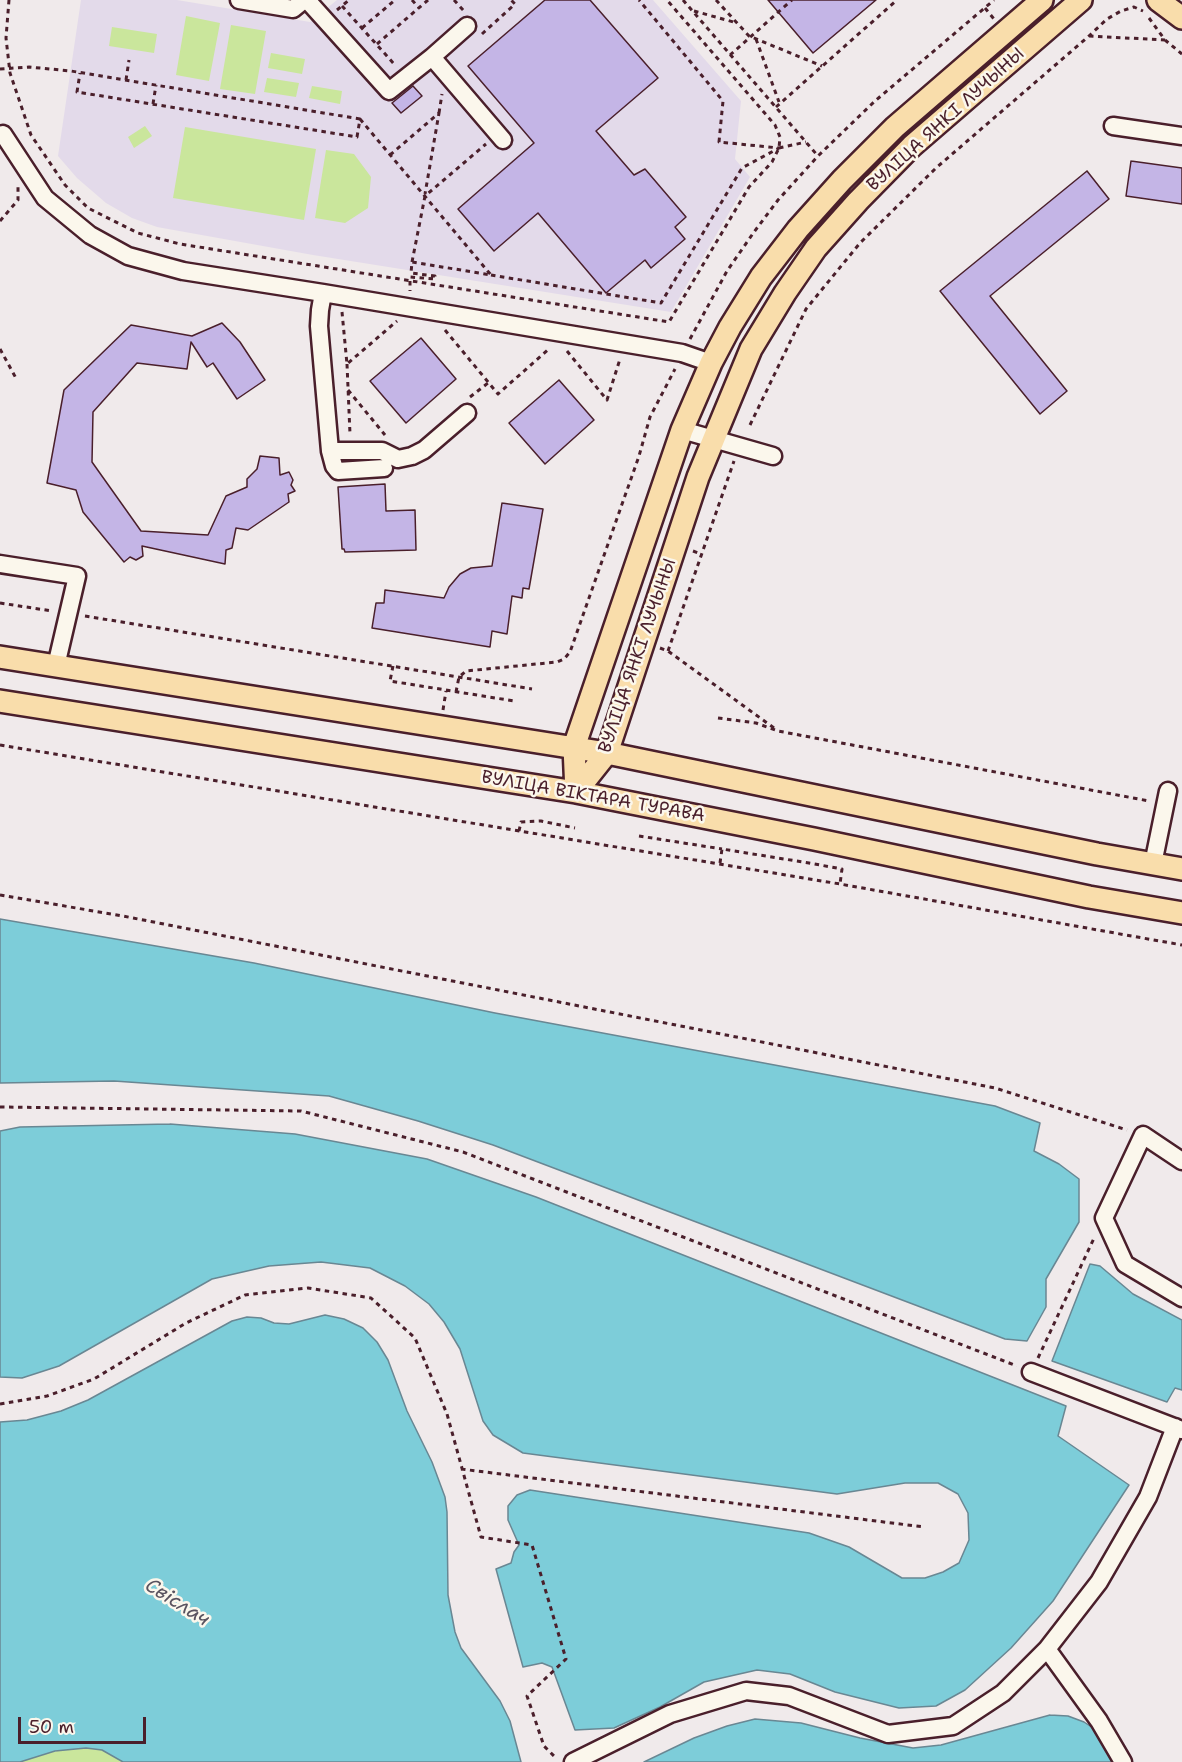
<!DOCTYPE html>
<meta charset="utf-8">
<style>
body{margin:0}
#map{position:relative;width:1182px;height:1762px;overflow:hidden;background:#f0eaeb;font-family:"Shantell Sans",sans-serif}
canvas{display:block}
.scale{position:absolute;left:18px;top:1717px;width:128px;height:27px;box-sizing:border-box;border:3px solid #4a1f2b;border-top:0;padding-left:8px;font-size:18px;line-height:21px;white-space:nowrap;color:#4a1f2b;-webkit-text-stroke:4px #fbf7ec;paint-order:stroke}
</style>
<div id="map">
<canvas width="1182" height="1762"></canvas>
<div class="scale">50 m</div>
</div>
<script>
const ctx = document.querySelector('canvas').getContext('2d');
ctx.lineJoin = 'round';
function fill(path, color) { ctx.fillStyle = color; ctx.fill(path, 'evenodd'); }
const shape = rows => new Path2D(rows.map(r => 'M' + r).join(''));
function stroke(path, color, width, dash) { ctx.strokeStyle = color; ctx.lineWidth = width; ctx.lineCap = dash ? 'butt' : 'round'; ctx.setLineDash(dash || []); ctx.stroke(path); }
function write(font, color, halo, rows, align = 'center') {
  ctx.font = font + ' "Shantell Sans",sans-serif'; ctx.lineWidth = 5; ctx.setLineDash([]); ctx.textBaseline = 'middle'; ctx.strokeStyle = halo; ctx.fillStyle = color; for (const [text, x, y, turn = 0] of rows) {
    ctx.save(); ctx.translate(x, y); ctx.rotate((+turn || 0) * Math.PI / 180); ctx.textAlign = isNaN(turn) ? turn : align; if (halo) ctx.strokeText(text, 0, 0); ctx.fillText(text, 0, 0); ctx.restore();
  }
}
fill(shape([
 [81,0,177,0,310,22,337,0,653,0,741,101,735,159,750,177,671,312,313,255,157,227,132,218,106,203,77,178,58,156]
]), '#e3daea');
fill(shape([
 [186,16,220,23,209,81,176,75],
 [231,25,266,31,255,94,220,89],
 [112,27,157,34,154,53,109,46],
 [271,53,305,59,302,74,268,68],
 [267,78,299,83,296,97,264,92],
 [312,86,342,91,340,104,309,98],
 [145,126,152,136,134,148,128,137],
 [185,127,316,149,304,220,173,198],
 [326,150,354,154,371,177,368,208,345,223,315,218],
 [70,1748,86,1748,102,1750,123,1762,20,1762,36,1756]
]), '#cae69c');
const water = shape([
 [0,919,254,963,495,1013,995,1106,1040,1123,1034,1151,1059,1164,1079,1179,1079,1222,1046,1279,1046,1307,1027,1341,1005,1339,493,1145,418,1121,329,1096,114,1081,0,1083,0,919],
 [170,1124,295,1134,427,1159,536,1197,1066,1406,1058,1436,1129,1485,1053,1601,1011,1648,965,1690,936,1706,899,1708,835,1692,790,1674,757,1670,704,1682,660,1707,614,1728,575,1730,552,1667,542,1663,523,1667,496,1569,511,1563,514,1552,519,1545,508,1520,508,1506,517,1495,530,1490,809,1533,849,1547,902,1578,925,1578,943,1572,959,1563,969,1540,968,1513,958,1494,938,1483,905,1483,837,1494,523,1453,493,1435,483,1421,460,1349,444,1322,429,1304,405,1286,370,1268,321,1262,269,1266,212,1279,59,1366,22,1378,0,1377,0,1131,20,1127,170,1124],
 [1090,1264,1100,1266,1133,1294,1182,1320,1182,1390,1175,1388,1167,1402,1052,1361,1090,1264],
 [325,1315,344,1319,363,1328,377,1342,388,1360,407,1411,432,1462,445,1497,447,1512,448,1595,455,1632,461,1648,500,1701,510,1721,521,1762,123,1762,102,1750,86,1748,55,1751,20,1762,0,1762,0,1422,27,1420,61,1411,88,1400,232,1321,247,1317,261,1318,274,1323,289,1324,325,1315],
 [1050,1715,1068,1716,1084,1722,1096,1730,1120,1762,644,1762,694,1738,727,1726,755,1719,801,1723,860,1738,913,1748,941,1745,1050,1715]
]);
fill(water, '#7dcdd9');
stroke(water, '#698793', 1.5);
const building = shape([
 [545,0,590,0,658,78,596,131,634,175,645,169,686,217,675,227,685,239,651,268,645,260,606,293,538,213,494,251,458,209,534,143,468,66,545,0],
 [768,0,876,0,813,53,768,0],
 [413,86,422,96,401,113,392,103,413,86],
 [1131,161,1182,168,1182,204,1126,196,1131,161],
 [1087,171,1109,199,990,296,1067,391,1040,414,940,291,1087,171],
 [222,323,240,342,265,380,237,399,213,363,207,367,191,342,187,369,137,363,93,412,92,462,141,531,208,535,226,496,247,487,247,479,257,469,260,456,279,458,280,475,289,472,293,480,291,485,295,491,288,494,289,502,248,530,236,528,232,548,226,550,225,564,142,546,143,556,136,560,130,557,124,562,83,512,76,490,47,483,64,390,131,325,192,336,222,323],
 [421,338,456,379,406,423,370,381,421,338],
 [559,380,594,420,545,464,509,423,559,380],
 [385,484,386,511,415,510,416,550,345,552,344,549,342,549,338,487,385,484],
 [502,503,543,509,529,589,523,588,522,598,512,596,507,634,492,631,490,647,372,628,376,603,384,603,385,590,444,598,449,587,460,574,471,568,492,566,502,503]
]);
fill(building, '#c4b5e6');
stroke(building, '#4a1f2b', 1.5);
const minor = shape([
 [239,0,293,9,304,0],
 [307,0,389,91,432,57,503,140],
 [432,57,467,26],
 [1113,126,1182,136],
 [3,134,45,198,90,235,128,256,183,271,323,293],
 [682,430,773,456],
 [330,451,382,451,398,459,412,456,424,450,467,413],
 [384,468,338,471,334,466,330,451,319,326,320,310,323,293,682,353,711,363],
 [0,564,77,576,56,666],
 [1153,864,1168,791],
 [1182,1161,1143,1135,1104,1218,1125,1264,1182,1298],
 [1031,1372,1182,1430],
 [573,1762,670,1714,746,1691,789,1696,888,1734,953,1726,1003,1693,1047,1649],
 [1123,1762,1099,1721,1047,1649,1099,1582,1148,1497,1175,1427]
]);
const major = shape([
 [1158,0,1182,18],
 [0,657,607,753,1097,854,1182,869],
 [0,701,576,792,814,839,1089,897,1182,913],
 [576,792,607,753,698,477,751,349,785,293,816,248,858,201,912,146,1081,0],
 [576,792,574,747,682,430,711,363,730,327,761,277,798,229,842,180,895,127,1042,0]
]);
stroke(minor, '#4a1f2b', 21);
stroke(major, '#4a1f2b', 26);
stroke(shape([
 [9,0,6,38,10,73,31,135,65,185,88,208,138,233,180,244,669,322,749,187,772,162,779,148,780,137,775,125,667,0],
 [412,0,419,8],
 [454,0,464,11],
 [683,0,818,156],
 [716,0,749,36,822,66],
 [342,6,395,65],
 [985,8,994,19],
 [337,10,349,0],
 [694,11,737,23],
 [1149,18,1165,40,1182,54],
 [362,28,395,0],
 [482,34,515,4,511,0],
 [1089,36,1165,40],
 [756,39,779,102],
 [377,44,428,0],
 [730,55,792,0],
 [0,69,29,67,71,71,360,119,357,137,77,92,80,73],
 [126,80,129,60],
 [153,104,156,85],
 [776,107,897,0],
 [439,113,442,94],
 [360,119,491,275,412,262,411,273,435,276,435,279,410,277,410,291],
 [779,148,806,142],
 [390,155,439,113,425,194],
 [0,221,18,200,18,187],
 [412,262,425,196,486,144],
 [491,275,661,303,742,168,779,148,719,142,723,101,639,0],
 [342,312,347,364,397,321],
 [445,330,498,394,550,348],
 [690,339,727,271,754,232,778,200,818,156,875,101,994,0],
 [0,349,17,380],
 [567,351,607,400,620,359],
 [347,364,350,434],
 [348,390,385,435],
 [470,397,488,383],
 [750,425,806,309,860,243,936,168,1089,36,1107,19,1121,11,1134,7,1143,11],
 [693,551,701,554],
 [0,603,52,611],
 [85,616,532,689],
 [660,648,668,651,774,728],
 [668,651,734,461],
 [393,666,390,681,514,701],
 [456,692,459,677,466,671,557,662,564,659,570,652,639,456,650,417,675,369],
 [443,710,446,691],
 [718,718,756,723,778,731,1149,801],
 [0,745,840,884,1182,945],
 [519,831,521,822,541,821,575,828],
 [639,836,722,849],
 [720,863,722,849,809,863,842,869,840,884],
 [0,895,123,916,995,1088,1127,1130],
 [0,1107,301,1111,463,1152,1017,1366],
 [1038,1358,1095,1236],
 [0,1404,47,1396,94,1379,186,1323,245,1295,308,1288,371,1298,415,1338,447,1414,481,1537,532,1545,566,1659,527,1696,544,1746,556,1758],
 [461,1469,924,1527]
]), '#4a1f2b', 3, [4.5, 4.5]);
stroke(minor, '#fbf7ec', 16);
stroke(major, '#f9ddab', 21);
write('18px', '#4a1f2b', '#fbf7ec', [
 ["ВУЛІЦА ЯНКІ ЛУЧЫНЫ",946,120,-42],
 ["ВУЛІЦА ЯНКІ ЛУЧЫНЫ",638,656,-71],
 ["ВУЛІЦА ВІКТАРА ТУРАВА",593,797,10]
]);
write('italic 20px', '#59535f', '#fbf7ec', [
 ["Свіслач",177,1603,32]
]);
</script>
